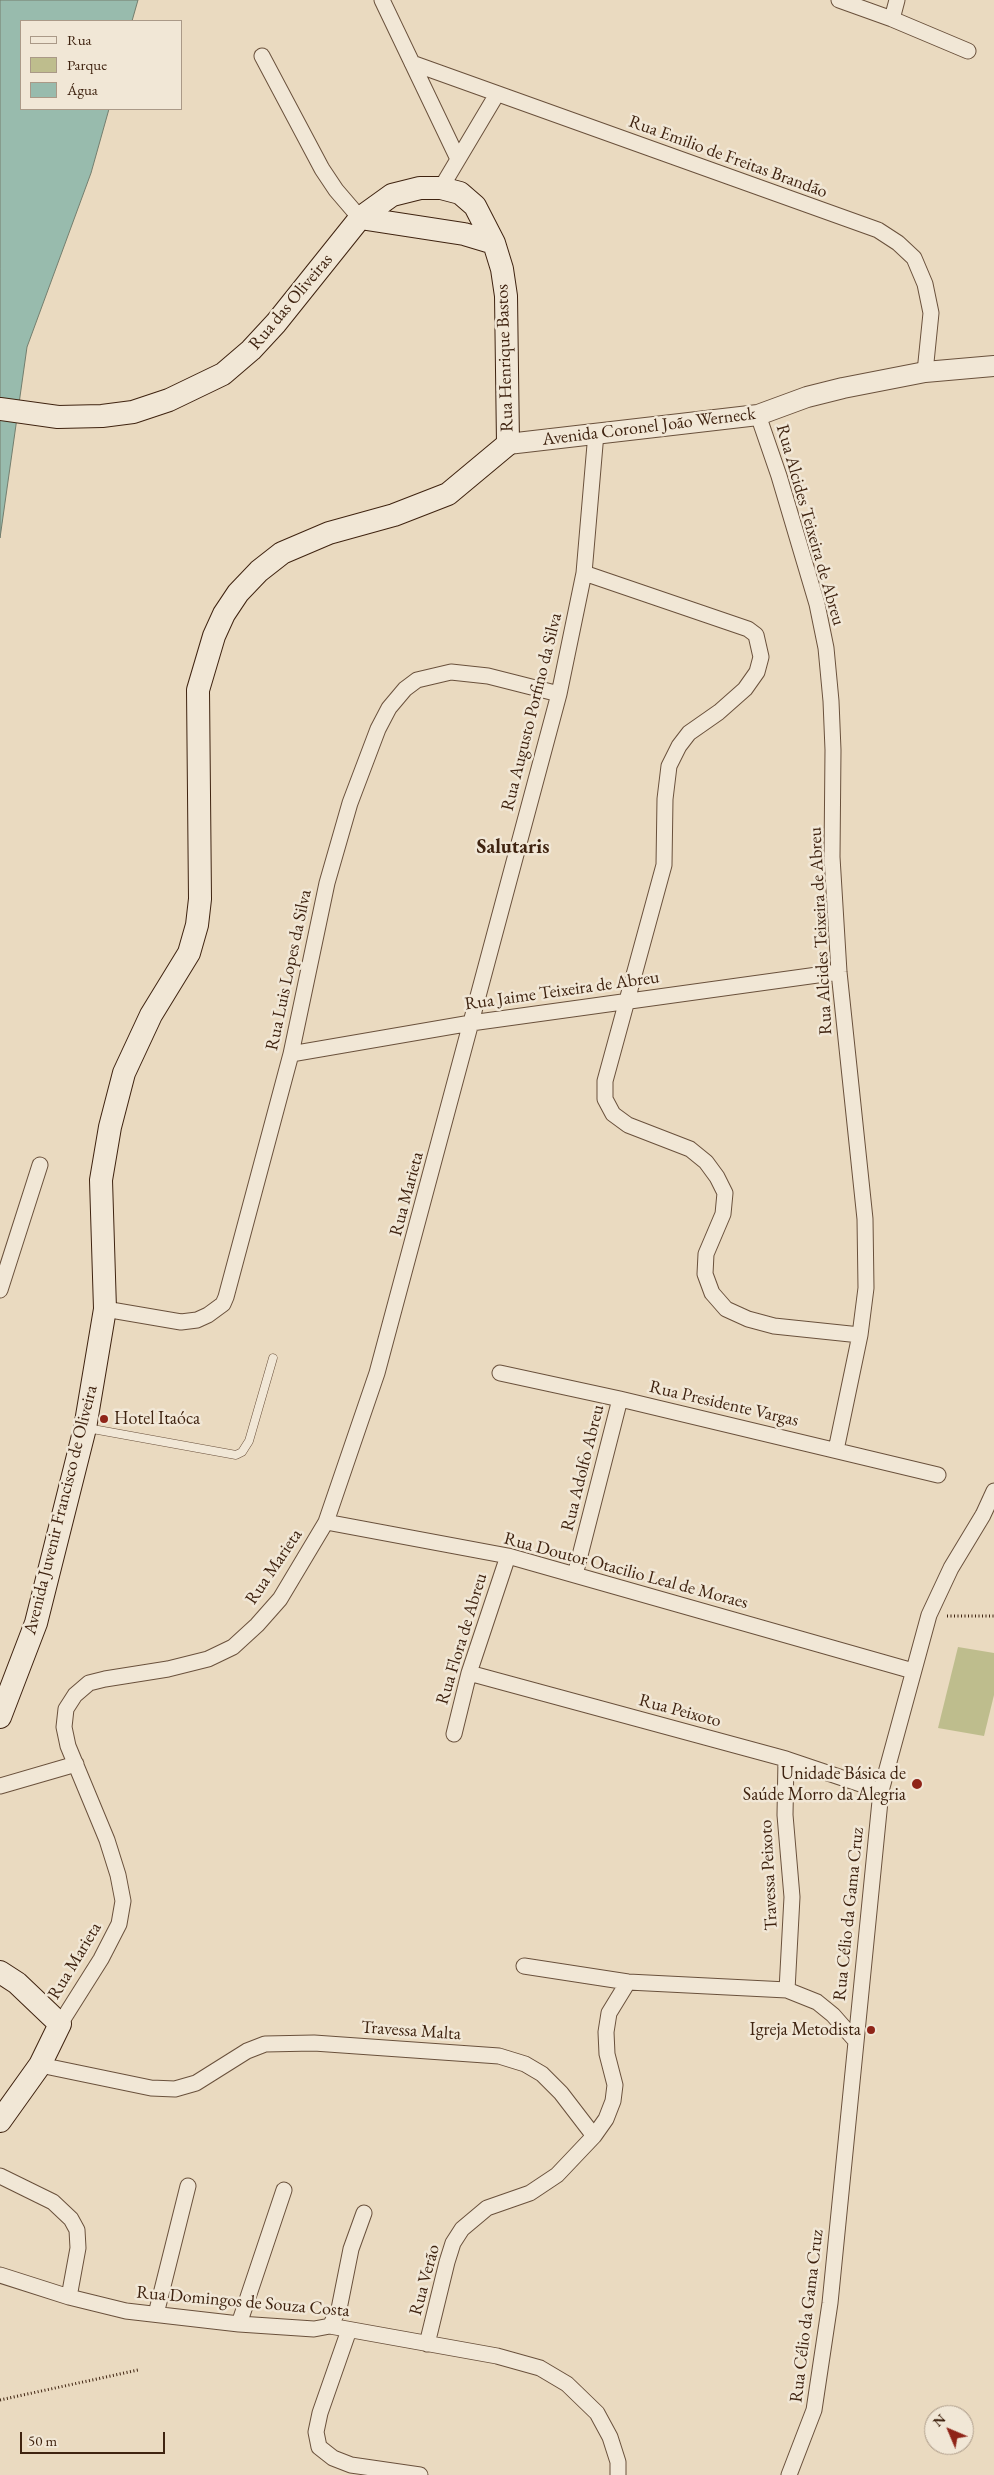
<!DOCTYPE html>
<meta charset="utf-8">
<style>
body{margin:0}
#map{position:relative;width:994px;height:2475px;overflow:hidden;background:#eadac0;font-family:"EB Garamond",serif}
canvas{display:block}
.legend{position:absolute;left:20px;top:20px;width:162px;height:90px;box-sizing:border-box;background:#f1e7d6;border:1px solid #aa9987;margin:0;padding:6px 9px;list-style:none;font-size:15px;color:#3f2310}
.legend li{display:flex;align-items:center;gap:10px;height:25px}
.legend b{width:25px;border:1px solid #aa9987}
.north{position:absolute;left:924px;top:2405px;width:50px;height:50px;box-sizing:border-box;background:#f1e7d6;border:1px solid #aa9987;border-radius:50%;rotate:315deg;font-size:14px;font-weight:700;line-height:20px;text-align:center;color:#3f2310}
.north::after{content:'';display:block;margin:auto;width:18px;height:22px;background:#8f2418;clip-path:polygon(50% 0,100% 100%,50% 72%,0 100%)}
.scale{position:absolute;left:20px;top:2432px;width:145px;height:22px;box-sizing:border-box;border:2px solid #3f2310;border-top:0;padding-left:6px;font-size:15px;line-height:18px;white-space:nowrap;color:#3f2310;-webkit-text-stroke:4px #f1e7d6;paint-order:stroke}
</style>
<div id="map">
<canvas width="994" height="2475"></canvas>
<ul class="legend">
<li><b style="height:6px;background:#f1e7d6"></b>Rua</li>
<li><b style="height:14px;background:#bebd8d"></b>Parque</li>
<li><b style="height:14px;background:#98bbad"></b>Água</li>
</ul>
<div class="north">N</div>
<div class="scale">50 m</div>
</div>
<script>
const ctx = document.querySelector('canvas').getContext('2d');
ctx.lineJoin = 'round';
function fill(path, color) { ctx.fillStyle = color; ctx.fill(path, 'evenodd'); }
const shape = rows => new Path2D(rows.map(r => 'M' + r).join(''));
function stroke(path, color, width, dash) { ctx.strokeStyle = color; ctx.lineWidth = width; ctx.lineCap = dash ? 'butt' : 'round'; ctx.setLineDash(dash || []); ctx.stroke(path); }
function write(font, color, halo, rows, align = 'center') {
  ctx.font = font + ' "EB Garamond",serif'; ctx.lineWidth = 5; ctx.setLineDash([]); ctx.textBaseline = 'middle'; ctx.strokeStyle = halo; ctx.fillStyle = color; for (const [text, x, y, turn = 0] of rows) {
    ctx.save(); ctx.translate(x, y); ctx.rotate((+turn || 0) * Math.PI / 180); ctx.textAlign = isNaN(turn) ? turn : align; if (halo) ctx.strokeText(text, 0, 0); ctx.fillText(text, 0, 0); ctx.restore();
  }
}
fill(shape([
 [958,1647,994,1653,994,1695,984,1736,938,1728]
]), '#bebd8d');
const water = shape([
 [0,0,138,0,132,21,21,21,21,109,109,109,91,173,27,347,0,538,0,0]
]);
fill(water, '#98bbad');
stroke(water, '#747e6e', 1);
const service = shape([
 [87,1428,236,1455,242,1452,249,1441,273,1358]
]);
const minor = shape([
 [382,0,458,159],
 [839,0,892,19,968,51],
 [892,19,897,0],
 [262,56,322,169,336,190,360,218],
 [412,63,878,230,898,243,914,258,925,284,931,313,925,372],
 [441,188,497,94],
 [758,415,779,476,817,604,826,648,831,701,833,750,832,857,839,972,865,1219,866,1288,860,1335,836,1450],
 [584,573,748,629,756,635,761,657,757,672,745,689,719,712,689,733,679,746,669,766,665,799,664,865,605,1081,605,1099,613,1114,628,1125,690,1149,706,1162,717,1177,725,1193,723,1214,706,1254,705,1274,712,1293,726,1309,748,1319,774,1326,860,1335],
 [291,1054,471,1023,839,972],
 [0,1290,40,1165],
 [105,1309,181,1322,197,1320,208,1315,223,1304,226,1297,291,1054,327,883,350,803,378,729,389,708,405,689,417,680,451,672,488,676,559,694],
 [500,1373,620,1399,938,1475],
 [326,1522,508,1556,913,1671],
 [575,1575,620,1399],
 [469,1673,786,1759,881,1791],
 [454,1734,469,1673,508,1556],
 [786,1759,785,1815,792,1897,787,1990],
 [0,1786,76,1764],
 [524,1966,628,1982,787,1990,817,2002,833,2015,855,2040],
 [60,2024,101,1959,119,1924,123,1901,118,1875,107,1840,68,1746,64,1727,66,1709,75,1695,89,1683,105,1679,168,1669,208,1659,233,1647,257,1625,280,1599,326,1522,377,1373,559,694,584,573,596,433],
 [40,2065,151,2088,175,2089,196,2083,247,2051,265,2044,314,2043,499,2056,525,2064,542,2074,561,2093,594,2136],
 [0,2176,53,2202,71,2219,77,2230,78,2248,69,2297],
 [0,2275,69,2297,126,2311,239,2324,314,2329,330,2326,497,2356,540,2368,567,2384,597,2413,610,2437,618,2462,618,2475],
 [156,2314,188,2186],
 [239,2324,284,2190],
 [330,2326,339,2309,351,2249,364,2213],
 [349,2330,320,2413,316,2432,319,2447,333,2458,351,2465,420,2475],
 [427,2344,447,2262,453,2243,462,2229,487,2208,530,2193,557,2175,594,2136,606,2119,613,2101,615,2085,607,2054,606,2032,609,2013,628,1982],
 [789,2475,814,2410,830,2303,881,1791,929,1615,951,1568,983,1515,994,1491]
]);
const tertiary = shape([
 [508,444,758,415,807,397,843,388,925,372,994,366]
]);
const secondary = shape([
 [360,218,464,234,494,243],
 [0,409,58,417,102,416,133,412,169,400,223,374,251,350,276,323,360,218,392,195,420,188,441,188,460,193,475,206,494,243,502,269,506,296,508,444,448,494,394,515,329,533,282,553,259,571,238,593,224,614,214,636,198,690,200,899,197,925,189,953,151,1015,124,1073,110,1127,101,1180,105,1309,85,1428,36,1623,0,1717],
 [0,1972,17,1983,60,2024,40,2065,0,2121]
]);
stroke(service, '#6a513c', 9);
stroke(minor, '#6a513c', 17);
stroke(tertiary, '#6a513c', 22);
stroke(secondary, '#3f2310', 24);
stroke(shape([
 [947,1616,994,1616],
 [0,2400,138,2370]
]), '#3f2310', 3, [1, 2.5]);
stroke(service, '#f1e7d6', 8);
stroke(minor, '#f1e7d6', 15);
stroke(tertiary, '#f1e7d6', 20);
stroke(secondary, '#f1e7d6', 22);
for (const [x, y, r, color] of [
 [104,1419,5,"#8f2418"],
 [917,1784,6,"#8f2418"],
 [871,2030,5,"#8f2418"]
]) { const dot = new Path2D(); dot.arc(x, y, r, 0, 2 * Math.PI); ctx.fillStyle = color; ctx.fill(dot); stroke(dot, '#f1e7d6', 2); }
write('18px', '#3f2310', '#f1e7d6', [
 ["Rua Emilio de Freitas Brandão",728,157,20],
 ["Rua das Oliveiras",291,302,-50],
 ["Rua Henrique Bastos",505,358,-92],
 ["Avenida Coronel João Werneck",649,427,-7],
 ["Rua Alcides Teixeira de Abreu",810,525,74],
 ["Rua Augusto Porfino da Silva",532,712,-76],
 ["Rua Alcides Teixeira de Abreu",821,931,-93],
 ["Rua Luis Lopes da Silva",289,970,-78],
 ["Rua Jaime Teixeira de Abreu",562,991,-8],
 ["Rua Marieta",407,1194,-75],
 ["Rua Presidente Vargas",724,1404,13],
 ["Rua Adolfo Abreu",583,1468,-76],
 ["Avenida Juvenir Francisco de Oliveira",61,1510,-76],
 ["Rua Marieta",274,1567,-56],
 ["Rua Doutor Otacilio Leal de Moraes",626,1571,15],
 ["Rua Flora de Abreu",462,1639,-73],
 ["Rua Peixoto",680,1711,15],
 ["Travessa Peixoto",769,1875,-93],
 ["Rua Célio da Gama Cruz",849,1914,-84],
 ["Rua Marieta",75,1961,-59],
 ["Travessa Malta",411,2031,4],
 ["Rua Verão",425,2280,-75],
 ["Rua Domingos de Souza Costa",243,2302,5],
 ["Rua Célio da Gama Cruz",807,2316,-83]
]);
write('18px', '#3f2310', '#f1e7d6', [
 ["Hotel Itaóca",114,1419,"left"],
 ["Unidade Básica de",906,1774],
 ["Saúde Morro da Alegria",906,1795],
 ["Igreja Metodista",861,2030]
], 'right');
write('bold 20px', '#3f2310', '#f1e7d6', [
 ["Salutaris",513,848]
]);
</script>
